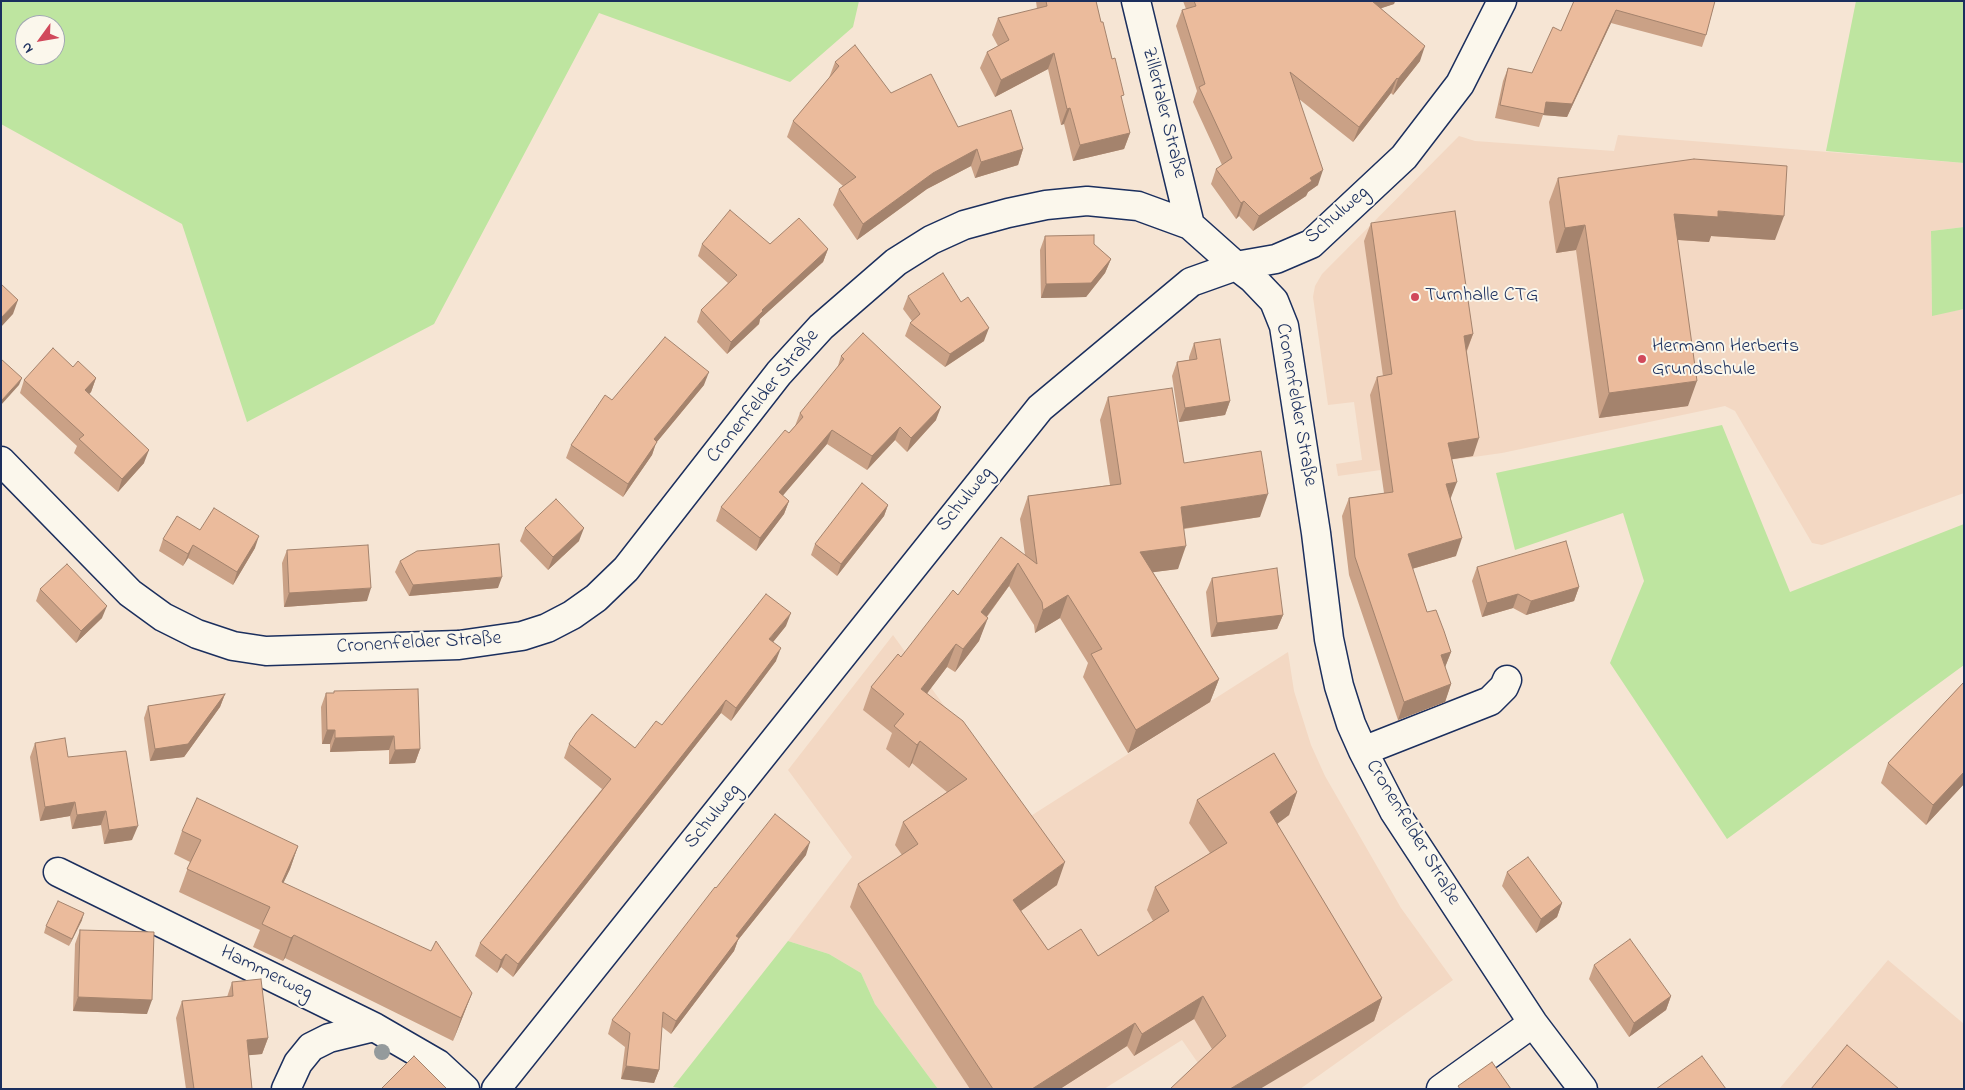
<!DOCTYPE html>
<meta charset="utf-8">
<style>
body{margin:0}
#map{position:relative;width:1965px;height:1090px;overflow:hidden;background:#f6e5d4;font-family:"Indie Flower",sans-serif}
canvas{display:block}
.frame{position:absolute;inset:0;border:2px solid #1b2f5e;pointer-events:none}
.north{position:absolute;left:15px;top:15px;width:50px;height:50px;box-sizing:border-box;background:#fbf7ec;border:1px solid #a1a7b3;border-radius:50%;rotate:238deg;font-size:14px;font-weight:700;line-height:20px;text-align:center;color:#1b2f5e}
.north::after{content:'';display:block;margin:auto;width:18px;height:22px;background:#d1495b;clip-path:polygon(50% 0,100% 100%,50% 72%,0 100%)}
</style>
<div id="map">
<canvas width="1965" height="1090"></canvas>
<div class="frame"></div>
<div class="north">N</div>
</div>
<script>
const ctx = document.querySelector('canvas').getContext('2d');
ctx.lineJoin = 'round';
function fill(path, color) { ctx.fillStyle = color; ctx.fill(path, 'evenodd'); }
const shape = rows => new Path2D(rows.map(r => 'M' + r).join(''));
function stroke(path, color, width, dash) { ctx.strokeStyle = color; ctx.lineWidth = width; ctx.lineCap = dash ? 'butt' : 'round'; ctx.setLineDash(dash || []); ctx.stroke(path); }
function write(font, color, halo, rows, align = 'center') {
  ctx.font = font + ' "Indie Flower",sans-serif'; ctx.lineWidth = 4; ctx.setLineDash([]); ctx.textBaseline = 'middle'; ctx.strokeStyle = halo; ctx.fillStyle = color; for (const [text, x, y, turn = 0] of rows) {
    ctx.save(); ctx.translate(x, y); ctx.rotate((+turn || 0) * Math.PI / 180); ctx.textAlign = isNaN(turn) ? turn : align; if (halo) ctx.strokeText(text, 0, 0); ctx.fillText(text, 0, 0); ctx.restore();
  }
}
fill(shape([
 [1618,135,1964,163,1964,227,1931,231,1932,315,1964,309,1964,493,1822,545,1812,543,1735,411,1725,406,1502,453,1338,476,1336,464,1362,460,1354,402,1328,405,1313,297,1315,286,1322,274,1459,136,1475,141,1614,151],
 [893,635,1026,819,1288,652,1294,691,1311,745,1325,776,1401,908,1453,980,1300,1089,1216,1089,1182,1040,1104,1089,938,1089,875,1004,861,973,829,954,788,941,852,857,788,770],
 [1888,960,1964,1024,1964,1089,1779,1089]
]), '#f3d8c3');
fill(shape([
 [1,1,859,1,853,27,790,82,599,13,434,324,247,422,182,224,1,124],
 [25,25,55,25,55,55,25,55],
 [1856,1,1964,1,1964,163,1826,151],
 [1964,227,1964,309,1932,316,1931,231],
 [1722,425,1790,592,1964,524,1964,665,1727,839,1610,663,1644,581,1623,513,1515,550,1496,473],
 [788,941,829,954,861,973,875,1004,938,1089,686,1089,673,1087]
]), '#bee5a0');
const minor = shape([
 [1136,1,1190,225],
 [1,461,130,593,163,617,197,634,233,646,266,651,459,645,522,636,547,628,572,615,596,598,626,569,779,373,821,327,896,262,931,240,964,225,1008,213,1046,205,1087,201,1138,206,1190,225,1236,266,1253,279,1274,301,1284,326,1316,533,1329,639,1339,686,1351,724,1363,751,1394,811,1533,1023,1583,1089],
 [1363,751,1490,701,1504,687,1507,680],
 [58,872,374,1027,438,1064,465,1089],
 [286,1089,298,1063,311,1047,329,1038,374,1027],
 [496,1089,1040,408,1191,282,1236,266,1276,259,1311,244,1404,157,1460,84,1502,1],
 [1441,1089,1533,1023]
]);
stroke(minor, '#1b2f5e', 31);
stroke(minor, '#fbf7ec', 28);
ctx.fillStyle = '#949a9c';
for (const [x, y] of [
 [382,1052]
]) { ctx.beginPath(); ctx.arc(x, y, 8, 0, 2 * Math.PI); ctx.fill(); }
fill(shape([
 [1036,1,1096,1,1101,22,1130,133,1124,149,1073,161,1064,124,1061,125,1048,69,995,97,980,68,987,52,998,46,992,35,998,18,1037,9],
 [1183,1,1395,1,1394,4,1381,8,1420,61,1393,95,1391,93,1353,142,1299,99,1318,185,1308,192,1306,196,1253,231,1239,216,1236,219,1211,184,1216,169,1222,165,1193,102,1197,91,1176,26,1182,10,1186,9],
 [1574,1,1715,1,1706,35,1702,47,1611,23,1567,117,1543,115,1539,127,1495,118,1503,81,1508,68,1532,73,1561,31],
 [835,62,891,93,958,127,1023,149,1018,165,975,178,971,166,927,189,857,240,833,205,839,189,843,186,787,137,793,121,829,78],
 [1558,178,1775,240,1711,236,1709,242,1678,240,1688,406,1599,418,1576,250,1556,253,1549,202],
 [1371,223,1473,334,1467,351,1473,456,1452,459,1451,499,1456,556,1412,569,1427,612,1451,652,1445,667,1451,684,1445,702,1398,720,1349,575,1342,516,1349,498,1384,493,1370,395,1377,377,1383,376,1364,241],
 [1045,236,1094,244,1111,259,1105,273,1086,297,1041,298,1040,250],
 [702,244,770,244,828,249,823,262,760,319,759,324,727,354,697,322,701,310,728,283,698,256],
 [908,296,984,341,945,367,905,336,910,323,912,321,903,309],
 [1194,343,1230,401,1225,415,1179,422,1172,376,1177,362,1189,360,1189,357],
 [841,356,936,420,907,452,895,440,867,470,827,444,782,496,789,501,784,514,756,551,716,521,721,507,795,426,800,413,837,369],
 [73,367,96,378,91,392,89,394,144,463,118,492,74,453,77,446,20,393,24,380],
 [704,385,656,443,652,455,623,497,566,458,571,445,612,400],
 [1108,397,1184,463,1260,517,1184,529,1178,569,1153,572,1219,679,1210,702,1128,753,1083,677,1088,663,1060,618,1035,633,1034,625,1009,586,987,617,979,641,955,672,947,667,927,693,1057,885,1021,911,1048,950,1098,956,1153,921,1147,910,1155,887,1210,853,1189,823,1197,800,1297,792,1289,815,1277,824,1382,998,1374,1021,1212,1049,1194,1019,1134,1056,1127,1046,1060,1089,970,1089,850,907,858,884,902,855,895,845,903,822,947,792,912,763,909,768,886,749,892,733,863,710,871,687,901,657,958,595,1025,555,1020,519,1028,496,1110,485,1100,420],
 [888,505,884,516,837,576,811,555,815,544],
 [525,528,579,541,548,570,520,541],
 [200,530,255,548,233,585,188,558,183,566,159,551,163,539],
 [287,550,367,601,284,607,282,563],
 [400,561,498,588,409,596,395,572],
 [1477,567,1579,587,1574,601,1526,615,1513,608,1482,617,1472,581],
 [1212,578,1283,615,1277,629,1211,637,1206,592],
 [40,589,102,618,76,643,36,601],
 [786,626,773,642,776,661,731,721,721,713,513,977,501,967,497,973,475,956,480,943,602,789,564,758,569,744,635,748,662,725],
 [1964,682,1964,784,1926,825,1881,783,1888,763],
 [326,693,420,749,415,763,389,764,389,750,330,752,330,744,322,744,321,707],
 [225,694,220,707,184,757,150,761,144,718,148,706],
 [35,743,68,757,132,840,104,844,101,825,72,829,70,816,40,821,30,757],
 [182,831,298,846,290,869,283,883,472,993,463,1016,453,1041,285,958,283,961,253,947,260,930,179,892,190,862,174,854],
 [806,855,738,940,734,951,671,1034,662,1027,659,1070,654,1083,621,1079,625,1047,608,1034,612,1020,716,888],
 [1507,872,1562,903,1557,917,1536,933,1502,886],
 [82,920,69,946,44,933,46,926],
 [80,930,147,1014,73,1011,75,944],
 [1594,965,1671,996,1666,1010,1629,1037,1589,979],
 [232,982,268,1038,262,1054,249,1055,252,1089,186,1089,176,1018,182,1001,227,997]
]), '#caa186');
fill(shape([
 [1369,1,1395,1,1394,4,1364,14],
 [1616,10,1611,23,1567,117,1543,115,1546,102],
 [1425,46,1420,61,1393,95,1398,79],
 [1054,53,1048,69,995,97,1001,80],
 [1397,78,1391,93,1353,142,1359,127],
 [1070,108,1064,124,1061,125,1067,109],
 [1130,133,1124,149,1073,161,1080,145],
 [977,149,971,166,927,189,857,240,863,224,933,173],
 [1023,149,1018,165,975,178,981,162],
 [1323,170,1318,185,1308,192,1306,196,1253,231,1259,216,1310,178],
 [1244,201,1239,216,1236,219,1241,203],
 [1718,211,1784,216,1775,240,1711,236,1709,242,1665,239,1674,214],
 [1585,225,1576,250,1556,253,1565,228],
 [828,249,823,262,760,319,759,324,727,354,731,342,762,310],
 [1111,259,1105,273,1086,297,1041,298,1046,284],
 [18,300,13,314,1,327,1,318],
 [989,328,984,341,945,367,950,354],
 [1473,334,1466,352,1464,336],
 [709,372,704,385,656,443,652,455,623,497,628,484,654,439],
 [22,378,19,385,1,405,2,400],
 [96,378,91,392,80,403,85,390],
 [1697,381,1688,406,1599,418,1609,393],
 [1230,401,1225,415,1179,422,1185,408],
 [941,407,936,420,907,452,911,438],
 [900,427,895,440,867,470,872,456],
 [832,430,827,444,774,506,779,492],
 [1479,438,1473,456,1441,461,1448,443],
 [149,450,144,463,118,492,122,479],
 [1457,482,1450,500,1446,484],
 [1268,494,1260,517,1173,530,1181,507],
 [789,501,784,514,756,551,760,538],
 [888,505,884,516,837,576,841,564],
 [584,528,579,541,548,570,553,557],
 [259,536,255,548,233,585,237,572],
 [1462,538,1456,556,1401,572,1408,554],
 [193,545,188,558,183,566,188,554],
 [1186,546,1178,569,1132,575,1140,552],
 [1018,563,1009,586,973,635,981,612],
 [502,577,498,588,409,596,413,585],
 [1579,587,1574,601,1526,615,1531,601],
 [371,588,367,601,284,607,289,593],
 [1518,594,1513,608,1482,617,1487,603],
 [1068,595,1060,618,1035,633,1043,610],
 [107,606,102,618,76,643,81,631],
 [791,613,786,626,765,652,769,639],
 [1283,615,1277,629,1211,637,1217,623],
 [988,618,979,641,955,672,963,649],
 [956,644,947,667,913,712,921,689],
 [781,648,776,661,731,721,736,708],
 [1451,652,1444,670,1441,655],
 [1219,679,1210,702,1128,753,1136,730],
 [1451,684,1445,702,1398,720,1404,702],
 [225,694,220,707,184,757,150,761,155,749],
 [726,700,721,713,513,977,518,964],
 [327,730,335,730,330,744,322,744],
 [394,736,389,750,330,752,335,738],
 [920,741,912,763,909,768,917,745],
 [420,749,415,763,389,764,395,750],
 [1964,772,1964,784,1926,825,1933,805],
 [1297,792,1289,815,1262,835,1270,812],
 [75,802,70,816,40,821,45,807],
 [106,811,101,825,72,829,77,815],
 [138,826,132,840,104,844,109,830],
 [810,842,806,855,738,940,734,951,671,1034,676,1021,736,936],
 [298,846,290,869,273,905,282,882],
 [1065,862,1057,885,1004,923,1013,900],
 [1562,903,1557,917,1536,933,1541,919],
 [84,913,82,920,69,946,72,939],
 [294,935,285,958,283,961,291,938],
 [506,954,501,967,497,973,501,960],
 [472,993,463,1016,453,1041,461,1018],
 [1203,996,1194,1019,1134,1056,1142,1034],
 [1671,996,1666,1010,1629,1037,1634,1023],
 [78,997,152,1000,147,1014,73,1011],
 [1382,998,1374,1021,1260,1089,1230,1089],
 [1135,1023,1127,1046,1060,1089,1032,1089],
 [268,1038,262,1054,241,1056,247,1040],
 [626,1066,659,1070,654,1083,621,1079]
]), '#a4836d');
const building = shape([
 [1046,1,1096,1,1101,22,1103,22,1112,59,1115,58,1124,95,1121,96,1130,133,1080,145,1070,108,1067,109,1054,53,1001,80,987,52,1009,40,998,18,1047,6,1046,1],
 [1194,1,1372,1,1425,46,1398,79,1397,78,1359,127,1290,72,1323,170,1310,178,1312,181,1259,216,1244,201,1241,203,1216,169,1232,158,1199,87,1205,84,1182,10,1196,6,1194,1],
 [1574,1,1715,1,1706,35,1616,10,1572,104,1546,102,1544,114,1500,105,1508,68,1532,73,1553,27,1561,31,1574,1],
 [855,45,891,93,931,74,958,127,1011,110,1023,149,981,162,977,149,933,173,863,224,839,189,856,177,793,121,839,66,835,62,855,45],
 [1694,159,1787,166,1784,216,1718,211,1718,217,1674,214,1697,381,1609,393,1585,225,1565,228,1558,178,1694,159],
 [730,210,770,244,799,218,828,249,762,310,763,311,731,342,701,310,737,275,702,244,730,210],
 [1455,211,1473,334,1464,336,1479,438,1448,443,1457,482,1446,484,1462,538,1408,554,1427,612,1436,610,1444,631,1451,652,1441,655,1451,684,1404,702,1355,557,1349,498,1393,492,1377,377,1392,374,1371,223,1455,211],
 [1094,235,1094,244,1111,259,1091,283,1046,284,1045,236,1094,235],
 [943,273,961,302,968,297,989,328,950,354,910,323,920,314,908,296,943,273],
 [1,284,18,300,1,318,1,284],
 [863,333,941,407,911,438,900,427,872,456,832,430,779,492,789,501,760,538,721,507,785,430,789,433,803,417,800,413,844,359,841,356,863,333],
 [665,337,709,372,654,439,657,442,628,484,571,445,605,395,612,400,665,337],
 [1220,339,1230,401,1185,408,1177,362,1197,359,1194,343,1220,339],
 [53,348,73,367,78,361,96,378,85,390,149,450,122,479,79,439,84,435,24,380,53,348],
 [1,359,22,378,2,400,1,399,1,359],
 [1172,388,1184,463,1261,451,1268,494,1181,507,1186,546,1140,552,1219,679,1136,730,1091,654,1102,649,1068,595,1043,610,1042,602,1018,563,981,612,988,618,963,649,956,644,921,689,963,721,1065,862,1013,900,1048,950,1081,929,1098,956,1169,911,1155,887,1227,843,1197,800,1274,753,1297,792,1270,812,1382,998,1230,1089,1170,1089,1226,1036,1203,996,1142,1034,1135,1023,1032,1089,993,1089,858,884,918,844,903,822,967,779,920,741,917,745,894,726,904,714,871,687,898,654,901,657,953,590,958,595,1001,537,1037,564,1028,496,1121,484,1108,397,1172,388],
 [862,483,888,505,841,564,815,544,862,483],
 [556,499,584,528,553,557,525,528,556,499],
 [214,508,259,536,237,572,193,545,188,554,163,539,177,516,200,530,214,508],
 [1566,541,1579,587,1531,601,1518,594,1487,603,1477,567,1566,541],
 [499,544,502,577,413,585,400,561,417,551,499,544],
 [368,545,371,588,289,593,287,550,368,545],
 [67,564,107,606,81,631,40,589,67,564],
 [1277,568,1283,615,1217,623,1212,578,1277,568],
 [766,594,791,613,769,639,781,648,736,708,726,700,518,964,506,954,501,960,480,943,611,779,569,744,576,733,592,714,635,748,656,721,662,725,766,594],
 [1964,682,1964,772,1933,805,1888,763,1964,682],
 [418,689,420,749,395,750,394,736,335,738,335,730,327,730,326,693,334,693,334,691,418,689],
 [225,694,188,744,155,749,148,706,225,694],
 [65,738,68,757,126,751,138,826,109,830,106,811,77,815,75,802,45,807,35,743,65,738],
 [197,798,298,846,282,882,431,951,436,941,472,993,461,1018,294,935,291,938,262,924,270,907,187,869,201,840,182,831,197,798],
 [775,814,810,842,736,936,739,938,676,1021,663,1012,659,1070,626,1066,630,1033,612,1020,715,887,716,888,775,814],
 [1528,857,1562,903,1541,919,1507,872,1528,857],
 [58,901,84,913,72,939,46,926,58,901],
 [80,930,154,932,152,1000,78,997,80,930],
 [1630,939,1671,996,1634,1023,1594,965,1630,939],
 [261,979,268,1038,247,1040,252,1089,194,1089,182,1001,233,996,232,982,261,979],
 [1847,1045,1899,1089,1811,1089,1847,1045],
 [414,1056,447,1089,381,1089,414,1056],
 [1702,1056,1726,1089,1656,1089,1702,1056],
 [1492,1062,1511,1089,1460,1089,1458,1086,1492,1062]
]);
fill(building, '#ebbb9c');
stroke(building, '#a4836d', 1);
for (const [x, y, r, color] of [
 [1415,297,5,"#d1495b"],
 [1642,359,5,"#d1495b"]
]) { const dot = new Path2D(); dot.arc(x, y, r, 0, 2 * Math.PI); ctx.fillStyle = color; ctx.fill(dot); stroke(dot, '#fbf7ec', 2); }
write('20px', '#1b2f5e', '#fbf7ec', [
 ["Zillertaler Straße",1163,113,76],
 ["Schulweg",1338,216,-41],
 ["Cronenfelder Straße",764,397,-51],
 ["Cronenfelder Straße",1295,405,80],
 ["Schulweg",966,500,-51],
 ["Cronenfelder Straße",419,644,-3],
 ["Schulweg",714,817,-51],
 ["Cronenfelder Straße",1412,833,59],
 ["Hammerweg",266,974,26]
]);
write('20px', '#1b2f5e', '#fbf7ec', [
 ["Turnhalle CTG",1425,297],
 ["Hermann Herberts",1652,348],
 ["Grundschule",1652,371]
], 'left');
</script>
